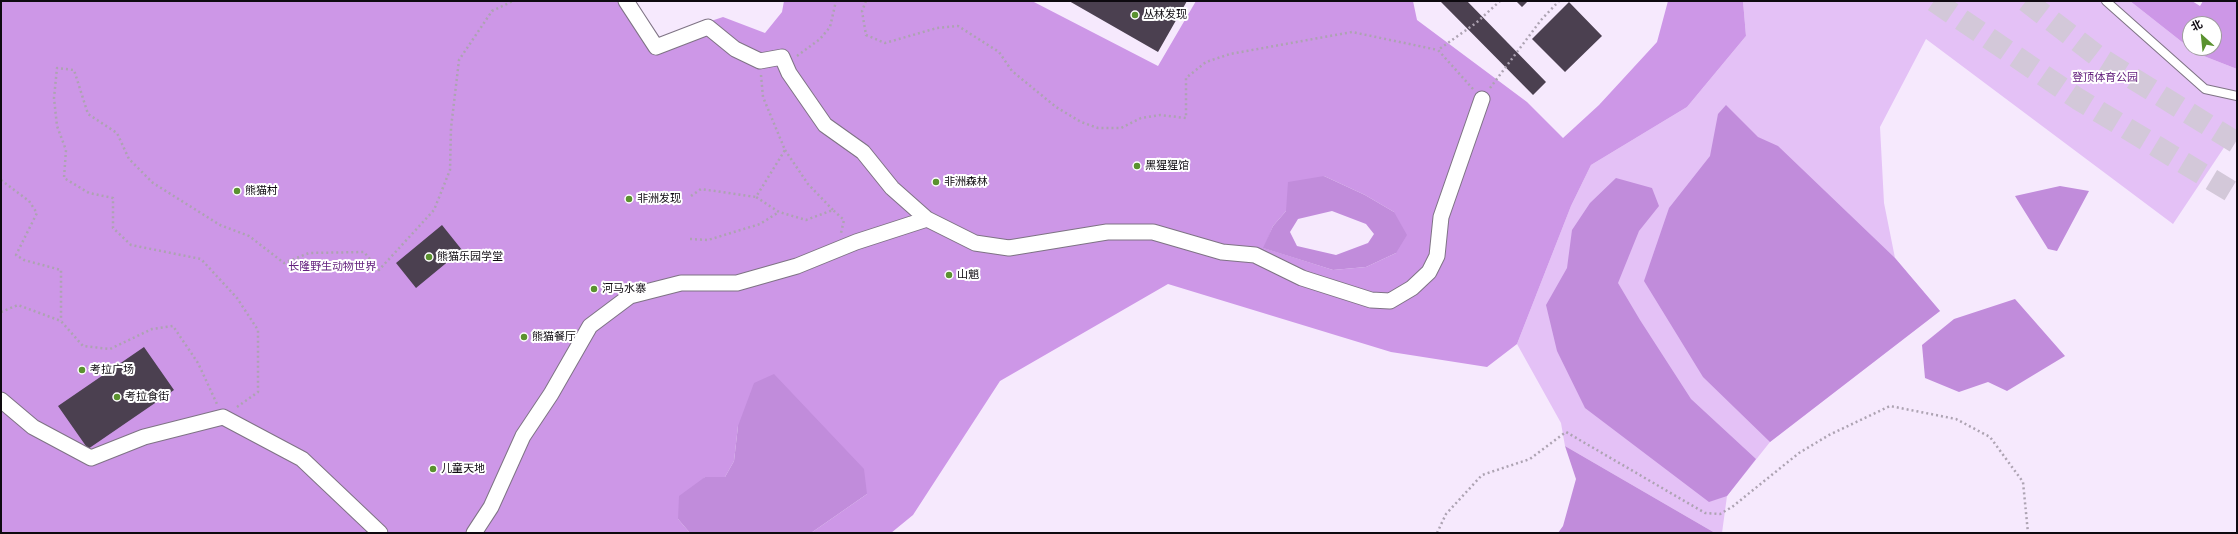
<!DOCTYPE html>
<meta charset="utf-8">
<style>
body{margin:0}
#map{position:relative;width:2238px;height:534px;overflow:hidden;background:#f6e9fd;font-family:Signika,"Noto Sans SC",sans-serif}
canvas{display:block}
.frame{position:absolute;inset:0;border:2px solid #0e0a10;pointer-events:none}
.north{position:absolute;left:2182px;top:16px;width:40px;height:40px;box-sizing:border-box;background:#fff;border:1px solid #9f9d9f;border-radius:50%;rotate:333deg;font-size:11px;font-weight:700;line-height:16px;text-align:center;color:#0e0a10}
.north::after{content:'';display:block;margin:auto;width:14px;height:18px;background:#5a922f;clip-path:polygon(50% 0,100% 100%,50% 72%,0 100%)}
</style>
<div id="map">
<canvas width="2238" height="534"></canvas>
<div class="frame"></div>
<div class="north">北</div>
</div>
<script>
const ctx = document.querySelector('canvas').getContext('2d');
ctx.lineJoin = 'round';
function fill(path, color) { ctx.fillStyle = color; ctx.fill(path, 'evenodd'); }
const shape = rows => new Path2D(rows.map(r => 'M' + r).join(''));
function stroke(path, color, width, dash) { ctx.strokeStyle = color; ctx.lineWidth = width; ctx.lineCap = dash ? 'butt' : 'round'; ctx.setLineDash(dash || []); ctx.stroke(path); }
function write(font, color, halo, rows, align = 'center') {
  ctx.font = font + ' Signika,"Noto Sans SC",sans-serif'; ctx.lineWidth = 4; ctx.setLineDash([]); ctx.textBaseline = 'middle'; ctx.strokeStyle = halo; ctx.fillStyle = color; for (const [text, x, y, turn = 0] of rows) {
    ctx.save(); ctx.translate(x, y); ctx.rotate((+turn || 0) * Math.PI / 180); ctx.textAlign = isNaN(turn) ? turn : align; if (halo) ctx.strokeText(text, 0, 0); ctx.fillText(text, 0, 0); ctx.restore();
  }
}
fill(shape([
 [1743,1,2130,1,2196,53,2237,69,2237,128,2173,224,1926,39,1880,127,1884,203,1895,258,1940,311,1770,442,1727,496,1722,533,1715,533,1565,446,1561,423,1517,344,1571,206,1591,165,1687,107,1746,36]
]), '#e4c1f6');
fill(shape([
 [1,1,636,1,657,39,723,17,765,33,782,12,784,1,1032,1,1158,66,1196,1,1413,1,1417,20,1527,102,1563,138,1599,105,1657,42,1668,1,1743,1,1746,36,1687,107,1591,165,1571,206,1517,344,1487,367,1391,352,1168,284,1000,381,913,515,891,533,811,533,867,494,738,426,734,461,725,477,705,477,678,519,690,533,1,533],
 [1324,176,1365,195,1394,212,1396,253,1366,267,1333,270,1264,248,1273,226,1286,211],
 [2130,1,2192,1,2200,6,2203,1,2237,1,2237,69,2196,53],
 [2190,24,2214,24,2214,48,2190,48]
]), '#cd97e7');
fill(shape([
 [1726,105,1758,137,1778,146,1895,258,1940,311,1770,442,1703,377,1644,281,1669,208,1710,156,1718,114],
 [1324,176,1365,195,1394,212,1407,235,1396,253,1366,267,1333,270,1263,248,1273,226,1286,211,1288,182],
 [1332,211,1366,224,1374,234,1368,243,1336,255,1297,246,1290,232,1298,219],
 [1616,178,1652,188,1659,206,1639,231,1618,283,1640,320,1691,399,1756,459,1727,496,1709,502,1585,408,1557,351,1546,305,1567,268,1572,230,1590,203],
 [2060,186,2089,191,2057,251,2048,249,2015,196],
 [2015,299,2065,356,2007,391,1988,382,1959,392,1925,378,1922,345,1954,319],
 [774,374,864,469,867,494,811,533,690,533,678,519,679,496,705,477,725,477,734,461,738,426,754,383],
 [1565,446,1715,533,1558,533,1563,526,1576,479]
]), '#c18cdb');
fill(shape([
 [1069,1,1187,1,1158,52],
 [1442,1,1467,1,1546,82,1533,95,1441,2],
 [1516,1,1528,1,1522,7],
 [1569,2,1602,36,1565,72,1532,39],
 [442,225,462,250,416,288,396,263],
 [144,347,174,390,88,449,58,406]
]), '#4b4050');
stroke(shape([
 [1934,1,2078,99,2237,195],
 [2026,1,2100,58,2237,143]
]), '#d3c8d9', 22, [22, 11]);
const lane = shape([
 [2106,1,2205,89,2237,96]
]);
const street = shape([
 [626,1,656,47,708,27,735,49,760,61,782,57,789,73,825,125,863,152,892,188,927,219,975,243,1009,248,1107,232,1153,232,1222,252,1255,255,1302,278,1371,300,1390,301,1412,288,1429,272,1437,256,1441,217,1482,99],
 [1,400,33,427,91,458,144,437,223,417,302,459,380,533],
 [474,533,491,507,523,436,551,394,590,326,630,296,681,283,737,283,797,266,856,242,927,219]
]);
stroke(lane, '#7e7384', 10);
stroke(street, '#7e7384', 17);
stroke(shape([
 [866,1,862,11,866,35,885,43,937,28,958,26,999,52,1012,71,1056,107,1081,122,1098,128,1121,128,1141,118,1160,115,1186,118,1186,78,1206,62,1230,54,1352,32,1438,50],
 [797,56,820,39,830,27,836,1],
 [761,75,763,97,785,150,756,197,779,212,806,220,833,210,844,220,841,233],
 [1490,88,1541,20,1559,1],
 [1473,89,1438,50,1476,23,1500,1],
 [785,150,808,184,833,210],
 [1,180,29,201,37,213,16,255,24,260,61,270,61,321],
 [691,196,701,189,756,197],
 [690,239,708,240,760,224,779,212],
 [1,312,18,305,61,321,83,346,110,349,152,329,173,326,198,363,217,404],
 [237,407,258,392,258,330,237,298,201,259,131,245,113,228,113,198,89,193,64,178,66,150,57,126,54,98,57,68,74,70,88,114,117,133,129,159,153,183,220,225,249,236,284,263,309,253,364,252,379,270,434,210,450,170,451,128,459,60,492,11,513,1],
 [1437,533,1446,514,1482,475,1530,459,1566,432,1705,513,1720,514,1732,507,1799,453,1829,435,1890,406,1956,419,1990,437,2023,482,2028,533]
]), '#ada3b2', 2.5, [2, 3]);
stroke(lane, '#fff', 8);
stroke(street, '#fff', 15);
for (const [x, y, r, color] of [
 [1135,15,4,"#5a922f"],
 [1137,166,4,"#5a922f"],
 [936,182,4,"#5a922f"],
 [237,191,4,"#5a922f"],
 [629,199,4,"#5a922f"],
 [429,257,4,"#5a922f"],
 [949,275,4,"#5a922f"],
 [594,289,4,"#5a922f"],
 [524,337,4,"#5a922f"],
 [82,370,4,"#5a922f"],
 [117,397,4,"#5a922f"],
 [433,469,4,"#5a922f"]
]) { const dot = new Path2D(); dot.arc(x, y, r, 0, 2 * Math.PI); ctx.fillStyle = color; ctx.fill(dot); stroke(dot, '#fff', 1.5); }
write('11px', '#0e0a10', '#fff', [
 ["丛林发现",1143,15],
 ["黑猩猩馆",1145,166],
 ["非洲森林",944,182],
 ["熊猫村",245,191],
 ["非洲发现",637,199],
 ["熊猫乐园学堂",437,257],
 ["山魈",957,275],
 ["河马水寨",602,289],
 ["熊猫餐厅",532,337],
 ["考拉广场",90,370],
 ["考拉食街",125,397],
 ["儿童天地",441,469]
], 'left');
write('11px', '#64217e', '#fff', [
 ["登顶体育公园",2105,78],
 ["长隆野生动物世界",332,267]
]);
</script>
